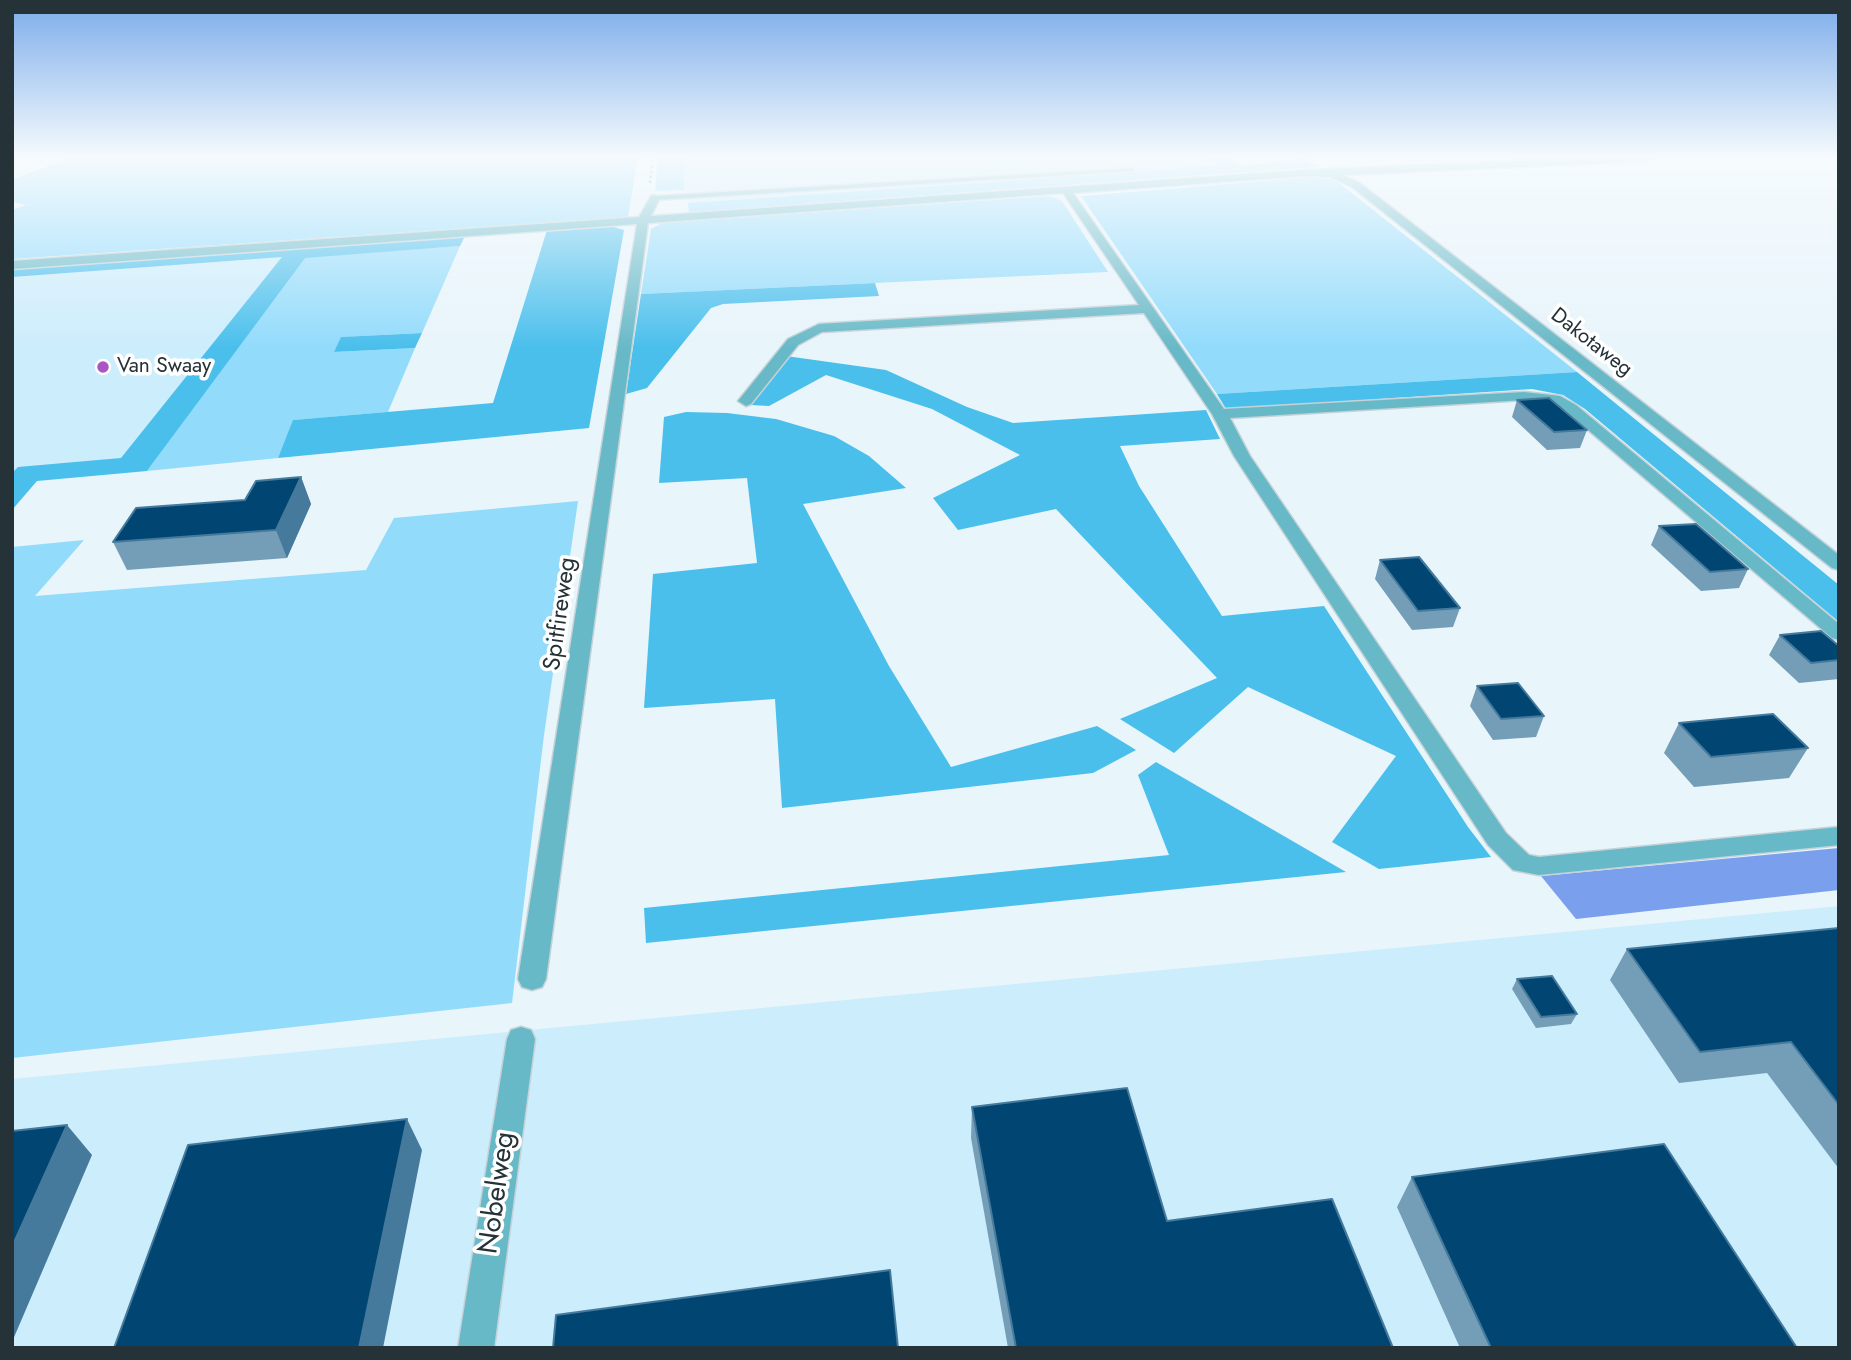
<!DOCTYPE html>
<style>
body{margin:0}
#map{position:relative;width:1851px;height:1360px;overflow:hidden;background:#e8f5fb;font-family:Jost,sans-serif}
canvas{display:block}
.frame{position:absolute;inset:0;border:14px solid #253238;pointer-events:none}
</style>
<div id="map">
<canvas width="1851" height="1360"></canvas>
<div class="frame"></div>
</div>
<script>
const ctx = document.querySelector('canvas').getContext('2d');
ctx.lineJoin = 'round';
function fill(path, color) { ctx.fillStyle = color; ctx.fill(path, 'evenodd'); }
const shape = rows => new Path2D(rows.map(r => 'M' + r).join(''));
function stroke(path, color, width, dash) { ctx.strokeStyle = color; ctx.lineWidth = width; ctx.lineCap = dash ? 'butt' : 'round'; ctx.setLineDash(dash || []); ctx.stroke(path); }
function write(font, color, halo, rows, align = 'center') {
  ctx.font = font + ' Jost,sans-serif'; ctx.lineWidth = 7; ctx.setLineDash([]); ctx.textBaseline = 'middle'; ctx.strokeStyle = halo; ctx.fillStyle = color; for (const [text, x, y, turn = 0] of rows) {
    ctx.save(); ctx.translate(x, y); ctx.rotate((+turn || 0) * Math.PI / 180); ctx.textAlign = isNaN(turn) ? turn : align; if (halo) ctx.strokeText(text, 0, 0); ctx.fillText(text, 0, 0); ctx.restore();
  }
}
fill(shape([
 [685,158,1211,158,1219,166,688,203,684,190],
 [299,250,128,464,24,474,12,487,12,270],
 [1839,906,1839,1348,12,1348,12,1079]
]), '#ccedfc');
fill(shape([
 [73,158,638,158,628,217,12,259,12,210,26,205,12,202,12,179],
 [658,158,685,158,684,190,655,191],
 [1211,158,1228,158,1242,166,1306,158,1317,167,689,212,688,203,1218,166],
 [1315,177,1333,178,1577,372,1217,394,1081,196],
 [1050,196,1062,201,1108,272,641,294,651,229,662,223],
 [460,246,422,333,342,337,334,352,415,348,388,412,294,420,278,458,147,471,305,257],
 [578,501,544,735,512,1003,12,1058,12,547,84,540,35,596,366,570,394,518]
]), '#92dbfb');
fill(shape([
 [610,226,624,230,589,428,278,458,293,420,493,403,547,230],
 [465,236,460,246,305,258,147,471,37,481,12,510,12,473,18,467,121,458,282,257,12,277,12,270],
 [875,283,879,296,723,304,711,308,647,388,626,394,641,294],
 [422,333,415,348,334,352,341,337],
 [786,356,886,370,967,407,1013,423,1206,410,1220,439,1120,446,1139,486,1222,616,1324,606,1468,827,1491,857,1379,869,1332,842,1396,756,1248,687,1174,753,1120,719,1217,678,1056,509,958,530,933,498,1020,455,932,409,826,375,769,406,751,405],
 [1577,372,1839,585,1839,622,1585,409,1563,395,1532,389,1226,409,1217,394],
 [686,412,727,413,776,419,834,436,869,456,906,488,803,504,889,666,951,767,1097,726,1136,750,1093,773,782,808,775,699,644,708,653,574,757,563,747,478,659,483,664,417],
 [1156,762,1346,872,646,943,644,908,1169,855,1138,775]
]), '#4abfec');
fill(shape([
 [1839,848,1839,890,1576,919,1541,876]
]), '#7a9fed');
const lane = shape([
 [1133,168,1135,171,655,200,651,198,655,196,1133,168]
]);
const street = shape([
 [1580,158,1653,158,1648,161,1343,175,1360,183,1839,555,1839,570,1832,568,1352,187,1331,177,1304,176,1073,193,1224,409,1524,392,1560,396,1576,405,1839,624,1839,640,1832,638,1566,411,1551,403,1524,400,1230,418,1250,456,1506,833,1529,855,1539,857,1839,827,1839,845,1539,875,1513,870,1488,845,1234,456,1212,414,1144,313,822,332,798,345,751,404,746,406,738,401,788,339,819,324,1139,305,1063,193,648,223,546,979,542,987,532,990,522,987,518,979,637,224,12,269,12,261,639,217,651,196,655,195,660,198,651,216,1304,170,1580,158],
 [521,1027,531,1030,535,1039,494,1348,458,1348,507,1039,511,1030,521,1027]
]);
stroke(lane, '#c5d2d8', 3);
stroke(street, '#c5d2d8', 3);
stroke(shape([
 [650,183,653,158]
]), '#818e94', 2.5, [2.5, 2.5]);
fill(lane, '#68b9c7');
fill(street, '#68b9c7');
fill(shape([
 [1517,400,1587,430,1580,448,1547,450,1512,417],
 [301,477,311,504,287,558,127,570,113,542,245,500],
 [1659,526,1748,569,1739,588,1701,591,1651,545],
 [1380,560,1460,608,1453,627,1412,630,1375,579],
 [1780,635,1839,646,1839,679,1799,683,1769,655],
 [1477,686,1544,716,1536,737,1493,740,1470,706],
 [1679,723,1808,748,1789,778,1694,787,1664,753],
 [1839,928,1839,1169,1767,1073,1679,1083,1610,980,1627,949],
 [1517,979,1577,1014,1571,1024,1536,1028,1512,989],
 [972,1107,1167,1221,1393,1348,1008,1348,971,1138],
 [1412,1177,1797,1348,1460,1348,1397,1207]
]), '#749eb7');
fill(shape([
 [301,477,311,504,287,558,276,530],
 [407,1119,422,1150,383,1348,359,1348],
 [67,1125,92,1155,12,1342,12,1247]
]), '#467a9c');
const building = shape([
 [1549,398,1587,430,1554,432,1517,400,1549,398],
 [301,477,276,530,113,542,136,508,245,500,256,481,301,477],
 [1696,524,1748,569,1710,572,1659,526,1696,524],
 [1419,557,1460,608,1418,611,1380,560,1419,557],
 [1821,631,1839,646,1839,660,1811,663,1780,635,1821,631],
 [1518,683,1544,716,1501,719,1477,686,1518,683],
 [1773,714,1808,748,1711,757,1679,723,1773,714],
 [1839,928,1839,1105,1791,1042,1700,1052,1627,949,1839,928],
 [1552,976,1577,1014,1541,1017,1517,979,1552,976],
 [1127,1088,1167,1221,1332,1199,1393,1348,1016,1348,972,1107,1127,1088],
 [407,1119,359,1348,114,1348,188,1145,407,1119],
 [67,1125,12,1247,12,1131,67,1125],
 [1664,1144,1797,1348,1491,1348,1412,1177,1664,1144],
 [890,1270,898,1348,553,1348,556,1315,890,1270]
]);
fill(building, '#014673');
stroke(building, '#467a9c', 2);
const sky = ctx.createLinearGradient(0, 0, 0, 348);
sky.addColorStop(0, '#7cacea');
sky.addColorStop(0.45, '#f5fafd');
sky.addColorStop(1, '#f5fafd00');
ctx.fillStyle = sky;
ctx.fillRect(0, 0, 1851, 348);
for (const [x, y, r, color] of [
 [103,367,7,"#ab55c2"]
]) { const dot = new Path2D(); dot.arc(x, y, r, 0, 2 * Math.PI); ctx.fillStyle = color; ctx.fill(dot); stroke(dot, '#fff', 2.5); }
write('21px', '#253238', '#fff', [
 ["Dakotaweg",1591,343,38]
]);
write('21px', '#253238', '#fff', [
 ["Van Swaay",117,367]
], 'left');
write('24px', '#253238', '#fff', [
 ["Spitfireweg",561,614,-82]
]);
write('28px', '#253238', '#fff', [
 ["Nobelweg",498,1193,-82]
]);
</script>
